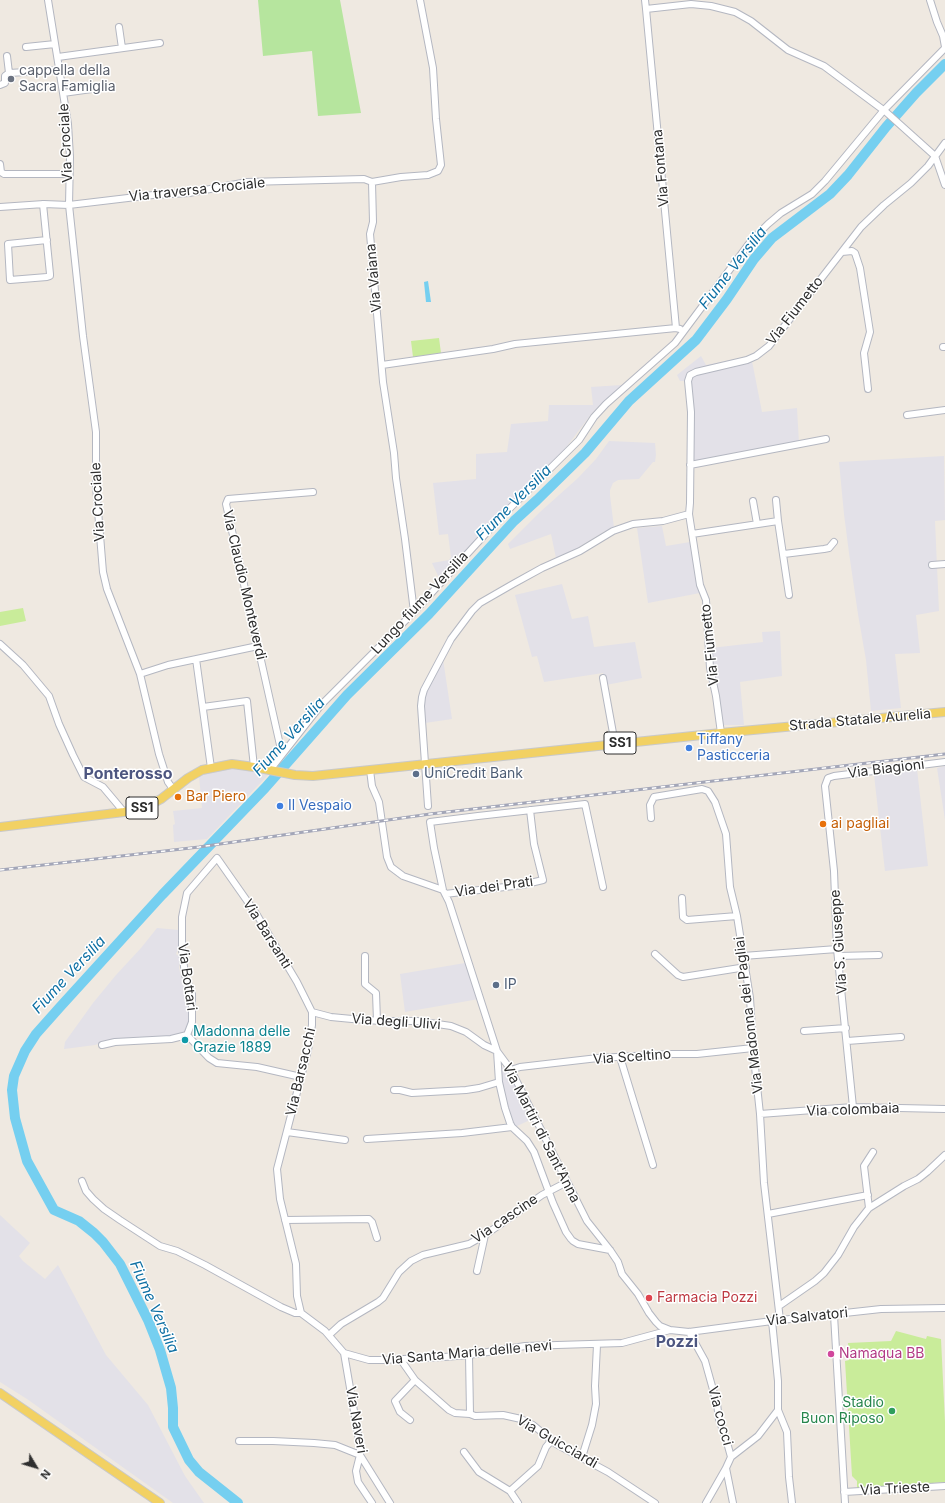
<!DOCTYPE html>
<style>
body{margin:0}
#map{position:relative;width:945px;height:1503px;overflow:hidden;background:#efe9e1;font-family:Inter,sans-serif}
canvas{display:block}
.north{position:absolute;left:16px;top:1447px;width:40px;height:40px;-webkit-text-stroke:3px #fff;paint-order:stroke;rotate:128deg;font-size:11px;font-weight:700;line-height:16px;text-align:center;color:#2e2e2e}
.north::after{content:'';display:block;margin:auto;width:14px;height:18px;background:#2e2e2e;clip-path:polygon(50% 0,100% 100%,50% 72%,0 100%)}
</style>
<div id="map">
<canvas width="945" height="1503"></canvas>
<div class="north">N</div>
</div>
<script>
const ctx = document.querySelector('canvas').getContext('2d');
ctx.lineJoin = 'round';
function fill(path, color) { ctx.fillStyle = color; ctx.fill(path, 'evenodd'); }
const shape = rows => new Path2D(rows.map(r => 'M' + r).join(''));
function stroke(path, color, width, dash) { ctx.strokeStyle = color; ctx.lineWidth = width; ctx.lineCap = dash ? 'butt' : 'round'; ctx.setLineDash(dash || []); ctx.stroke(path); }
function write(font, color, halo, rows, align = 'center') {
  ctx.font = font + ' Inter,sans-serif'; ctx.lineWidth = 3; ctx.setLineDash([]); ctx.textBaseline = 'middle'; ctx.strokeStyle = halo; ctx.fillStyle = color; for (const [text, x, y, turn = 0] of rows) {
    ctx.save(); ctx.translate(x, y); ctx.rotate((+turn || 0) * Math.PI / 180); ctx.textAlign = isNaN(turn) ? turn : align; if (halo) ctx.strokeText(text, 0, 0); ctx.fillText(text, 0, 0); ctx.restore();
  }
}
fill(shape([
 [701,356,706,365,751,356,762,412,797,408,799,443,692,464,689,381,680,381,677,375],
 [622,385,592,413,565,449,565,452,476,539,453,568,440,580,432,563,449,560,451,557,448,534,439,535,433,483,476,479,476,454,507,452,511,424,548,421,549,405,593,405,591,387],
 [609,441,655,443,656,455,655,462,653,462,639,479,618,480,613,483,610,490,610,495,614,528,605,531,564,556,556,558,551,534,510,549,508,544,540,512,578,478,596,459],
 [944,456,945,520,935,521,939,611,916,615,920,653,895,654,901,708,871,711,866,660,858,614,849,553,844,514,839,462],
 [662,526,666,546,690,542,700,593,648,603,637,528],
 [562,584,572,619,588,616,594,647,635,642,642,678,606,685,603,673,544,682,537,656,532,657,515,595],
 [780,631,782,676,740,682,744,725,724,725,722,722,711,648,763,642,762,632],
 [443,659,452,719,425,723,424,704,426,690],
 [945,766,945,820,937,768],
 [230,769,248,770,268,775,207,839,174,842,173,825,175,824,173,811,202,808,199,776,215,770],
 [917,769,928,866,885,871,874,775],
 [157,928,179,930,180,945,176,954,180,957,179,968,183,985,188,993,188,1029,183,1033,176,1036,110,1040,95,1045,64,1049,65,1042,93,1003,116,975,141,948],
 [465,963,479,999,405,1012,400,974],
 [503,1067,507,1068,509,1072,530,1120,515,1127,512,1123,504,1097,501,1072,501,1068],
 [0,1215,30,1243,19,1256,23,1261,45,1279,58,1265,106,1355,148,1405,185,1476,204,1503,173,1503,27,1399,0,1382]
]), '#e3e1e8');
fill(shape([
 [258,0,340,0,361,113,318,116,312,51,263,56]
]), '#b6e59e');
fill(shape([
 [439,338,441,353,413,357,411,341],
 [23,608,26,621,0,626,0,612],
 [896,1331,926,1339,927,1336,941,1339,945,1422,945,1482,857,1489,857,1481,852,1476,845,1361,849,1360,848,1343,891,1341]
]), '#c9ec9a');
fill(shape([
 [428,281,431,302,426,302,424,282]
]), '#75cff0');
stroke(shape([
 [238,1503,199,1472,189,1460,173,1427,173,1408,171,1388,160,1350,148,1320,120,1264,103,1242,94,1233,79,1221,54,1210,27,1161,15,1118,12,1090,14,1076,25,1051,36,1034,60,1007,162,895,265,788,347,695,429,614,514,521,537,500,585,453,629,401,696,340,727,299,754,259,772,238,830,194,848,175,886,127,916,93,945,64]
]), '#75cff0', 10);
const minor = shape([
 [645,0,646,9,691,4,711,6,735,12,751,21,788,50,824,66,886,112,935,156,945,185],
 [930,0,937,22,943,36,945,47],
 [646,9,676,328],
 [119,27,122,48],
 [26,47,55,44],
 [7,56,9,73,60,70],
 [58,57,160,43],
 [0,85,5,83,5,76,9,73],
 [63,93,99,88],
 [0,164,1,172,4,174,69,174],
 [43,204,50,274,50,276,47,277,10,280,8,244,47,240],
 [0,207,44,204,69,205,70,157,68,124,48,0],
 [842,252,852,251,855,253,860,268,870,332,864,353,868,389],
 [943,347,945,347],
 [382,365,493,349,515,344,676,328,680,329],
 [907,415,945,410],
 [690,465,826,439],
 [753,501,757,524],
 [778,521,789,595],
 [692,534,778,521,776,500],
 [784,554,824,549,829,548,834,542],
 [932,565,945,564],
 [414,612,405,539,396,478,394,453,383,382,370,234,373,222,372,182,401,177,428,175,438,171,441,165,436,119,433,68,420,0],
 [0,644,23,665,49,696,59,724,73,755,84,777,103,787,124,812],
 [196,659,211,768],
 [140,674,168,665,258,646],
 [603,678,615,744],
 [203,707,247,701,254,767],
 [721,733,716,696,710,668,706,600,700,585,689,514,690,503,691,412,688,381,690,375,696,372,747,360,756,356,769,346,861,227,884,205,911,183,928,166,945,143],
 [282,754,226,504,228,499,313,492],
 [270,770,321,705,414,612,501,517,579,440,594,417,606,404,675,343,751,241,768,224,781,213,812,194,825,181,884,110,945,48],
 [370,770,372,786,379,802,387,857,391,867,403,876,443,890],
 [173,789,168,782,159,754,140,674,107,589,103,572,96,486,96,432,83,336,69,205,153,195,189,193,247,182,364,179,372,182],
 [428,806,421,706,422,697,424,690,451,639,472,611,480,603,513,584,542,568,580,551,613,531,633,524,663,521,689,514],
 [651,818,650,805,654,797,702,789,708,791,715,802,726,834,730,887,737,916,750,998,753,1048,760,1114,764,1183,780,1320],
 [603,887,585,804,478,816,430,822,434,848,443,890,449,902,497,1051,511,1070,514,1076,587,1221,610,1250,618,1262,622,1274,638,1294,649,1313,656,1322,660,1326,670,1330,689,1332,772,1321,881,1309,945,1308],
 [445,894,522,885,543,880,534,844,530,810],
 [682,898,683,917,687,920,737,916],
 [655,954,678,975,683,977,746,967],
 [365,956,365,984,376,993,377,1021],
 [743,956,837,949],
 [838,956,879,955],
 [312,1012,331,1017,352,1019,381,1021,417,1021,451,1026,466,1032,484,1045,497,1051,499,1082,505,1108,510,1123,512,1127,527,1141,534,1152,553,1203,566,1232,571,1239],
 [804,1031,846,1028],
 [847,1041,901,1037],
 [102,1045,115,1042,171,1039,187,1035],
 [620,1057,653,1165],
 [511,1070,520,1067,598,1058,672,1054,697,1054,753,1048],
 [301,1077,257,1067,217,1063,209,1058,187,1035,192,1022,192,994,185,975,182,950,182,917,187,893,217,858,257,915,297,982,312,1012,312,1025,308,1050,277,1169,280,1199,296,1264,297,1296,301,1313],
 [394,1090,400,1090,412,1093,466,1090,479,1088,499,1082],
 [853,1107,837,949,834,871,825,786,828,778,834,776,945,762],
 [760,1114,853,1107,945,1109],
 [287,1132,345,1140],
 [367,1139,462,1133,512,1127],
 [82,1181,86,1191,93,1199,104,1209,120,1220,160,1246,177,1251,205,1265,281,1307,295,1313,301,1313,325,1331,344,1353,369,1360,383,1360,444,1357,469,1355,525,1346,622,1343,670,1330],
 [869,1208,864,1166,873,1152],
 [768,1214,868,1195],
 [285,1220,369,1219,372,1222,377,1238],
 [573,1241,578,1244,610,1250],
 [477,1271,485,1235],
 [779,1306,815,1281,824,1273,838,1255,854,1227,869,1208,904,1186,918,1179,927,1172,945,1155],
 [834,1315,845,1503],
 [772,1321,778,1381,778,1410,787,1432,789,1477,792,1503],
 [689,1332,705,1361,717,1404,719,1419,726,1439,731,1457,726,1468,733,1503],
 [329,1335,341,1324,378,1302,383,1298,399,1272,411,1261,423,1255,469,1244,485,1235,542,1195,567,1182],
 [344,1353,360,1446,360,1455,390,1503],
 [469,1355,470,1414],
 [401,1360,415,1380,449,1410,455,1413,470,1414,475,1416,503,1415,521,1419,533,1425,556,1444,608,1472,655,1503],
 [410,1420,400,1412,395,1401,415,1380],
 [239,1441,273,1441,314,1443,335,1445,360,1455,356,1471,358,1482,372,1503],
 [464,1452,479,1472,510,1491,518,1503],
 [582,1457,592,1425,596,1404,595,1386,597,1345],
 [731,1457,758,1436,778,1410],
 [510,1491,538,1466,546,1447,551,1441],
 [844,1492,945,1486],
 [706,1503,726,1468]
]);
const major = shape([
 [0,827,124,812,144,808,161,799,188,778,202,770,232,764,254,767,295,775,313,776,721,733,945,712],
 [0,1393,160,1503]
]);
stroke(minor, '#b4b7c1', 8);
stroke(major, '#c9c9c9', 10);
stroke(minor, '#fff', 6);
stroke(major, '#f2d163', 8);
const rail = shape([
 [0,870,199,847,430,814,945,754]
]);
stroke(rail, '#a3a6b8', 3);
stroke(rail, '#fff', 1.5, [4.5]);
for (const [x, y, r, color] of [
 [11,79,4,"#6b7280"],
 [689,748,4,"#3f7fe0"],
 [416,774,4,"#5c6f8a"],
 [178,797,4,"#e8710a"],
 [280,806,4,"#3f7fe0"],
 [823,824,4,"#e8710a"],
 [496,985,4,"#5c6f8a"],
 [185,1040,4,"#0f9aa8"],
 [649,1298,4,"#e0444e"],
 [831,1354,4,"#d1479c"],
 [892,1411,4,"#2e9e5b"]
]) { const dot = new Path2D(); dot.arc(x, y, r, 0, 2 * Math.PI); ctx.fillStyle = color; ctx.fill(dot); stroke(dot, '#fff', 1.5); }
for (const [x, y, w] of [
 [620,743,32],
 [142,808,32]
]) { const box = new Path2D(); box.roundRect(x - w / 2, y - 11, w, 22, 3); ctx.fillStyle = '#fff'; ctx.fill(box); stroke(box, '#2e2e2e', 1); }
write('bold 13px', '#2e2e2e', null, [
 ["SS1",620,743],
 ["SS1",142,808]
]);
write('14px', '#5b616d', '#fff', [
 ["cappella della",19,71],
 ["Sacra Famiglia",19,87]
], 'left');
write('14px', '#2e2e2e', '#fff', [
 ["Via Crociale",66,143,-93],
 ["Via Fontana",661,168,-95],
 ["Via traversa Crociale",197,190,-6],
 ["Via Vaiana",374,278,-95],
 ["Via Fiumetto",795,311,-52],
 ["Via Crociale",98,502,-93],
 ["Via Claudio Monteverdi",244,585,77],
 ["Lungo fiume Versilia",420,603,-47],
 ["Via Fiumetto",710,645,-96],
 ["Strada Statale Aurelia",860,720,-5],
 ["Via Biagioni",886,769,-7],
 ["Via dei Prati",494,887,-8],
 ["Via Barsanti",267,934,58],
 ["Via S. Giuseppe",839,942,-94],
 ["Via Bottari",187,977,82],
 ["Via Madonna dei Pagliai",749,1015,-97],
 ["Via degli Ulivi",396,1022,4],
 ["Via Sceltino",632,1057,-4],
 ["Via Barsacchi",301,1072,-77],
 ["Via colombaia",853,1110,-2],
 ["Via Martiri di Sant'Anna",541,1133,63],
 ["Via cascine",505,1219,-34],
 ["Via Salvatori",807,1317,-6],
 ["Via Santa Maria delle nevi",467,1353,-5],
 ["Via cocci",720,1416,75],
 ["Via Naveri",356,1420,80],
 ["Via Guicciardi",557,1442,30],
 ["Via Trieste",895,1489,-3]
]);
write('14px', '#366cbe', '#fff', [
 ["Tiffany",697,740],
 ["Pasticceria",697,756],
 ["Il Vespaio",288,806]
], 'left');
write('14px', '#4e5e75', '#fff', [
 ["UniCredit Bank",424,774],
 ["IP",504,985]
], 'left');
write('14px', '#c56008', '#fff', [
 ["Bar Piero",186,797],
 ["ai pagliai",831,824]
], 'left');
write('14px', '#0d838f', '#fff', [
 ["Madonna delle",193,1032],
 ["Grazie 1889",193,1048]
], 'left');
write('14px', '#be3a42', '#fff', [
 ["Farmacia Pozzi",657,1298]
], 'left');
write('14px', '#b23c85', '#fff', [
 ["Namaqua BB",839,1354]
], 'left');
write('14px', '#27864d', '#fff', [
 ["Stadio",884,1403],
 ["Buon Riposo",884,1419]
], 'right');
write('italic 15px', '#0d6fa3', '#fff', [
 ["Fiume Versilia",733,268,-52],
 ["Fiume Versilia",514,503,-45],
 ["Fiume Versilia",289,737,-48],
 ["Fiume Versilia",69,975,-47],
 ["Fiume Versilia",154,1307,66]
]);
write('bold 16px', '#4d5680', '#fff', [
 ["Ponterosso",128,774],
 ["Pozzi",677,1342]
]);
</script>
